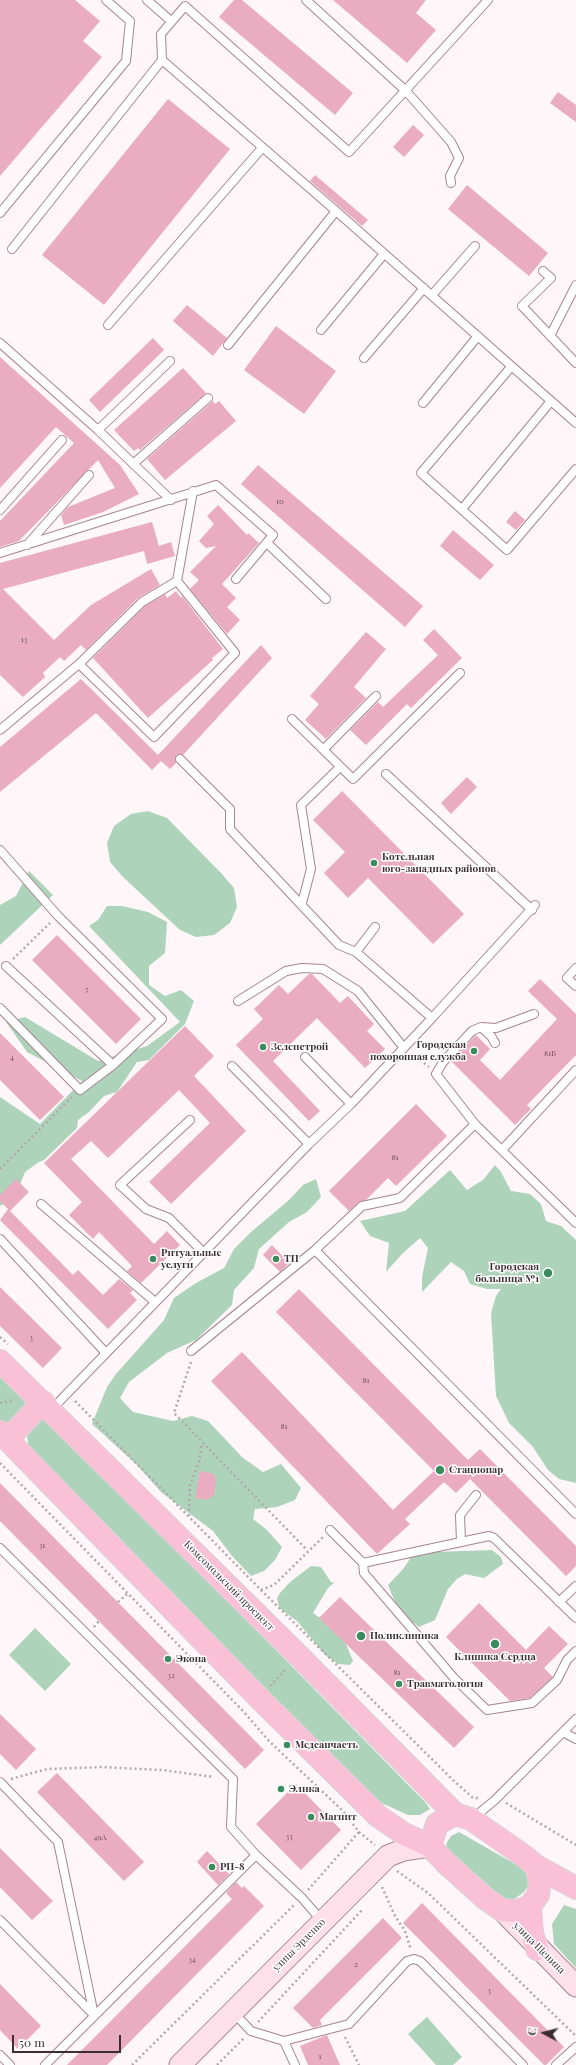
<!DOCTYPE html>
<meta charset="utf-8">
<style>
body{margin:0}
#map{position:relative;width:576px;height:2065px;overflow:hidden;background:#fef6f9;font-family:"Playfair Display",serif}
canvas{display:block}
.north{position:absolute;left:524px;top:2013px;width:40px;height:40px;-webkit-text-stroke:3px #fff;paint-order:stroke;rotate:277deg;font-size:11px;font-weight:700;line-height:16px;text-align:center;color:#3c2d32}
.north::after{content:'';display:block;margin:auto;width:14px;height:18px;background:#3c2d32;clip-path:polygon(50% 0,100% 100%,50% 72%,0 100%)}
.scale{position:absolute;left:12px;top:2035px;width:109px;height:18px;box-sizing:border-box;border:2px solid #3c2d32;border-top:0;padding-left:5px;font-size:12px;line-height:14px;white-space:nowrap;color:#3c2d32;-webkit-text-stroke:3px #fff;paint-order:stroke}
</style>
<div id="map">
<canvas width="576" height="2065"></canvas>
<div class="north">С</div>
<div class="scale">50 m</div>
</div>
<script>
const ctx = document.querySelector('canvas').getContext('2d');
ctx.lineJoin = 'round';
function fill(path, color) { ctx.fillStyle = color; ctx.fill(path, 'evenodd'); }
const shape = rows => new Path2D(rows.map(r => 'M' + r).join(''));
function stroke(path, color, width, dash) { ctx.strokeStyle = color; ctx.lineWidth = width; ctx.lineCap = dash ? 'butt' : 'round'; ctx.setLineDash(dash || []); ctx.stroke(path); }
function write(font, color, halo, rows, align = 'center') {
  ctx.font = font + ' "Playfair Display",serif'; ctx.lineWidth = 3; ctx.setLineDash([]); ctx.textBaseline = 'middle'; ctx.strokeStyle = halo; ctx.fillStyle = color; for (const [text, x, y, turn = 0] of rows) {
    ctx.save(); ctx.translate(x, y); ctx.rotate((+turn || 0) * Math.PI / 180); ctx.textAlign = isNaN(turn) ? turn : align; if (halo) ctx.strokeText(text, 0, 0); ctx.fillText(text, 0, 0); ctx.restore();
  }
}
fill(shape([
 [148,811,167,818,221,873,234,888,237,907,230,923,214,935,196,937,180,930,123,877,110,862,107,843,114,826,131,814],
 [29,871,53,895,0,945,0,905,16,896],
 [107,906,122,906,148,912,167,922,165,953,149,966,149,985,165,996,181,990,194,1001,185,1024,149,1060,137,1062,117,1092,104,1096,89,1112,78,1120,77,1128,44,1160,39,1162,25,1172,19,1187,7,1202,0,1206,0,1097,40,1124,82,1081,27,1052,6,1022,25,1017,98,1061,147,1046,180,1022,89,926,98,920],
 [495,1165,501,1172,511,1191,530,1194,541,1204,546,1221,561,1226,576,1240,576,1483,559,1479,548,1470,533,1447,509,1423,496,1396,491,1313,496,1296,501,1289,487,1289,470,1284,464,1271,451,1262,422,1292,422,1277,428,1248,420,1238,403,1253,386,1272,389,1243,370,1236,360,1221,405,1211,450,1170,467,1190,483,1180],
 [316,1179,321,1197,307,1212,289,1222,259,1249,254,1268,234,1290,232,1305,196,1340,167,1353,129,1382,120,1398,133,1412,173,1421,192,1416,208,1421,243,1458,263,1472,281,1464,301,1488,295,1500,277,1507,255,1509,253,1519,267,1530,282,1547,275,1560,264,1571,251,1576,232,1556,213,1531,161,1492,137,1465,92,1424,107,1387,116,1374,164,1320,174,1298,196,1283,224,1268,234,1249,251,1232,289,1200,303,1185],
 [0,1372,26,1402,25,1410,7,1425,0,1421],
 [47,1417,426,1803,430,1809,420,1815,408,1815,375,1800,29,1451,27,1435,40,1418],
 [492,1550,501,1557,503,1564,484,1578,465,1574,457,1579,448,1589,435,1620,419,1627,399,1612,388,1585,404,1568,411,1557,433,1552],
 [311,1566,321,1567,331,1582,334,1583,328,1588,313,1613,329,1624,346,1644,353,1661,350,1665,338,1664,325,1655,297,1621,279,1608,277,1598,280,1593,290,1582],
 [35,1628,71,1664,45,1691,9,1655],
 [459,1832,522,1868,529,1878,528,1886,524,1892,513,1900,504,1899,456,1859,446,1849,447,1842,451,1836],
 [564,1905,576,1909,576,1968,554,1944,552,1924],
 [427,2017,462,2057,453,2065,436,2065,408,2034]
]), '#add3ba');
fill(shape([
 [0,0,75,0,100,21,83,41,102,57,0,176],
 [234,0,242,0,353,93,335,115,219,17],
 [333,0,426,0,416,13,436,30,407,63],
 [558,92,576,105,576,122,550,103],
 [168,99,230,149,104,305,42,255],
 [413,125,424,135,404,157,393,147],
 [315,175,368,220,362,226,310,181],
 [467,185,548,253,529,276,448,209],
 [187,305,227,338,213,356,173,321],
 [276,326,336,371,304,414,244,370],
 [153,338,164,350,100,412,89,400],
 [0,357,120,465,139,494,103,512,64,525,61,515,68,507,115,488,98,460,19,541,0,547,0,521,74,443,56,427,0,488],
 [183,368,206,393,140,450,138,448,134,451,114,430],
 [213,401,215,404,219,401,236,421,165,480,147,459],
 [258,465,423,606,405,627,241,484],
 [218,505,247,535,248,533,259,543,222,584,236,598,227,607,240,620,227,634,190,589,199,580,190,572,216,546,206,548,199,541,214,524,207,516],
 [515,511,525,520,516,530,506,522],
 [152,522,159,546,171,542,175,556,147,564,144,551,3,589,54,640,91,605,151,569,160,585,138,598,86,650,81,645,64,661,60,657,43,673,45,677,23,697,0,675,0,563],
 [453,530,494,565,480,580,440,546],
 [176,591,181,598,182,596,223,649,212,658,213,660,148,718,93,658,145,606,165,594,167,598],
 [434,629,462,658,411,708,407,704,366,745,350,730,378,702,383,707,438,655,423,640],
 [366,632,386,649,354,687,366,698,370,694,326,739,305,720,319,704,310,696],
 [261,645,272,658,183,755,176,755,176,763,170,769,161,761,152,770,96,713,0,792,0,747,81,679,158,755],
 [467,777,477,787,451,814,441,803],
 [342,791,464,914,433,944,368,878,348,898,324,873,345,852,313,820],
 [57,935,141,1019,116,1044,32,960],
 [309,974,312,974,340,1003,348,996,374,1024,367,1031,385,1049,365,1068,317,1018,273,1061,320,1111,309,1121,236,1045,263,1019,254,1009,279,985,288,994],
 [540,979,576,1014,576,1055,527,1105,531,1109,515,1125,451,1061,476,1035,490,1049,480,1060,500,1080,557,1019,528,991],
 [185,1026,214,1056,194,1076,246,1131,171,1204,149,1182,210,1123,179,1090,108,1158,91,1141,71,1159,154,1244,167,1231,180,1245,141,1283,127,1271,132,1266,99,1232,93,1239,69,1215,82,1202,44,1163],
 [0,1033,64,1097,40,1120,0,1080],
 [416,1104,447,1136,396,1186,388,1178,366,1200,359,1202,349,1211,329,1191],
 [16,1179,29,1192,10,1211,0,1201,0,1195],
 [8,1209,73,1275,78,1270,103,1295,119,1279,133,1290,130,1293,137,1300,108,1329,0,1220],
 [272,1245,289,1263,280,1272,263,1255],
 [0,1287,62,1348,43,1368,0,1326],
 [299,1289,468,1460,480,1449,576,1546,576,1566,566,1576,470,1479,456,1493,444,1482,405,1519,410,1524,377,1554,211,1381,242,1352,393,1510,434,1471,276,1312],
 [200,1471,211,1473,215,1476,216,1481,214,1495,207,1500,195,1498],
 [0,1483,264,1750,245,1769,0,1521],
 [340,1597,474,1727,454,1748,319,1618],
 [479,1603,526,1650,549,1626,568,1644,544,1668,553,1677,530,1698,510,1701,446,1637],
 [0,1714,36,1749,16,1770,0,1754],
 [57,1773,144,1862,124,1881,37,1792],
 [296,1784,341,1830,301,1870,256,1824],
 [0,1848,53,1901,32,1920,0,1887],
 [207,1851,229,1874,218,1885,197,1862],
 [236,1882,242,1888,244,1886,264,1906,107,2065,67,2065,232,1899,226,1893],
 [422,1903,564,2047,546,2065,544,2065,403,1923],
 [383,1918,402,1938,320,2020,322,2025,313,2028,293,2008],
 [0,1984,41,2026,18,2049,0,2030],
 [327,2035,340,2065,308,2065,300,2046]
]), '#eaacc0');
const lane = shape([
 [147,0,171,21],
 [306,0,406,91,451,142,459,158,450,176,451,183],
 [162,60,161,34,185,6,349,152,488,0],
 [0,213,126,61,130,21,106,0],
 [12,249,162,60,336,211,576,423],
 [543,271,551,278,522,306,576,363],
 [432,295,475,246],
 [108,325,262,148],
 [321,330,384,254],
 [550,336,576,285],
 [0,343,98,430,171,500],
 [228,345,336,211],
 [364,358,424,288],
 [511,367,421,473,507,550,576,469],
 [423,403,478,336],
 [98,430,170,361],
 [133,464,208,398],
 [462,509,551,401],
 [0,510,62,440],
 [267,543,326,599],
 [27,545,89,475],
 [0,553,216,485,273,535,236,579],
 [79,664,154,737,235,653,177,581],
 [292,719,353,779,460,673],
 [0,730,79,664,142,602,177,581,193,491],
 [324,749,376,696],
 [386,774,532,910],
 [0,850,58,916,162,1019,113,1065,6,966],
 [302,903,311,869,301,805,340,767],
 [356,952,375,927],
 [576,968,567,978,576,986],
 [238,1001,286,971,302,968,323,969,358,991,404,1048],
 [0,1008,80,1090,113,1065],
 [534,1014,496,1028,481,1027,472,1031,443,1062,436,1074,475,1124,576,1223],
 [432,1018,535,905],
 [481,1027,491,1036,495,1043],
 [305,1057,351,1104],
 [232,1066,309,1144],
 [190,1120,120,1185,146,1209,169,1218,204,1253],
 [475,1124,400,1198,362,1206,315,1250,576,1514],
 [502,1150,576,1070],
 [41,1204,155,1302],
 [0,1239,106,1353],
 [191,1351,315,1250],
 [51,1410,309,1144,351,1104,432,1018,356,952,339,945,230,829,230,809,180,759],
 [330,1530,363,1563,364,1573,454,1678,487,1710,532,1703,557,1680,567,1660,576,1651],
 [461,1542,460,1515,476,1495],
 [0,1548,233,1779,231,1827,256,1855,302,1898,322,1921],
 [363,1563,489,1536,494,1538,576,1618],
 [559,1602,576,1586],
 [563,1732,576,1739],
 [0,1782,58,1842,94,2015],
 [472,1819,495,1800,576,1719],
 [0,1920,93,2014],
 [234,2013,251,2031,284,2041,295,2065],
 [284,2041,349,2024,407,1961,414,1959,420,1961,523,2065],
 [0,2055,10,2065],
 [45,2065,256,1855],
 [556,2065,576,2047]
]);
const secondary = shape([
 [502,1910,576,1986],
 [180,2065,388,1856,403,1850,430,1846]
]);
const primary = shape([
 [0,1361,299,1656,455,1814,471,1819,524,1856,536,1866,576,1888],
 [0,1432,258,1697,378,1816,404,1834,430,1846,446,1863,486,1899,502,1910,518,1911,530,1906,538,1895,540,1881,536,1866],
 [8,1439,43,1402],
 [430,1846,437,1824,455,1814],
 [530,1906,532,1933,537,1949]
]);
stroke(lane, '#a7848f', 10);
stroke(secondary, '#a7848f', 23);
stroke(primary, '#d8d5d6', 24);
stroke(shape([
 [13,959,50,923],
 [412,1054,429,1067],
 [0,1169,72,1097],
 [0,1337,8,1344],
 [191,1362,174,1413,307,1550],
 [75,1401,261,1590,453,1780,473,1798,480,1798],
 [0,1403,15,1400],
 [0,1463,244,1712,269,1741,343,1811,359,1832,375,1845],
 [189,1516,190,1485,199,1462,202,1443],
 [261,1590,274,1585,323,1537],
 [118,1602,127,1594],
 [94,1627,99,1621],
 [270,1686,287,1668],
 [11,1779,47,1769,102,1767,162,1770,214,1777],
 [506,1803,576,1845],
 [397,1871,428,1893,576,2036],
 [382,1887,395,1916,405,1931,411,1950],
 [308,1890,359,1832],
 [258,2022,362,1910],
 [345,2037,359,2065],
 [132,2065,294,1905],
 [217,2065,244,2038]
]), '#b2a8ac', 2.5, [2, 3]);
stroke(lane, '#fff', 8);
stroke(secondary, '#fde0ea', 21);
stroke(primary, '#fac1d6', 22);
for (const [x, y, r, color] of [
 [374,863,4,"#3a8c5e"],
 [263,1047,4,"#3a8c5e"],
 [474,1051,4,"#3a8c5e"],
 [153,1259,4,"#3a8c5e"],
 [276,1259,4,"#3a8c5e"],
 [548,1273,5,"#3a8c5e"],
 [440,1470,5,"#3a8c5e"],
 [361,1636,5,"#3a8c5e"],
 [495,1644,5,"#3a8c5e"],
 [168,1659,4,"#3a8c5e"],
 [399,1684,4,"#3a8c5e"],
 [287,1745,4,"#3a8c5e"],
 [281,1789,4,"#3a8c5e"],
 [311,1817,4,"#3a8c5e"],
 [212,1867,4,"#3a8c5e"]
]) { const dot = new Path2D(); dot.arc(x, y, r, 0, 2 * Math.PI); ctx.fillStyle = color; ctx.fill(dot); stroke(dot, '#fff', 1.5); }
write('8px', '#684d56', null, [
 ["10",280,501],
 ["13",24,639],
 ["5",87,989],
 ["81Б",550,1053],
 ["4",12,1057],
 ["81",395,1157],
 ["3",31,1337],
 ["81",366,1380],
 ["81",284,1426],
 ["31",42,1545],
 ["81",397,1672],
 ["32",171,1675],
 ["33",289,1836],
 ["49А",100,1837],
 ["34",192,1959],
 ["2",356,1964],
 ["3",489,1990],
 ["1",320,2056]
]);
write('bold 10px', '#3c2d32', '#fff', [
 ["Котельная",382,857],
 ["юго-западных районов",382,869],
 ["Городская",466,1045,"right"],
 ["похоронная служба",466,1057,"right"],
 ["Зеленстрой",271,1047],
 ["Ритуальные",161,1253],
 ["услуги",161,1265],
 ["ТП",284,1259],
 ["Городская",539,1267,"right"],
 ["больница №1",539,1279,"right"],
 ["Стационар",449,1470],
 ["Поликлиника",370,1636],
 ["Клиника Сердца",495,1657,"center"],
 ["Экона",176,1659],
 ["Травматология",407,1684],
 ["Медсанчасть",295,1745],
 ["Элика",289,1789],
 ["Магнит",319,1817],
 ["РП-8",220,1867]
], 'left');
write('10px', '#3c2d32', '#fff', [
 ["Комсомольский проспект",229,1586,45],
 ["улица Эрденко",299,1945,-45],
 ["улица Щенина",539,1948,45]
]);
</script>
